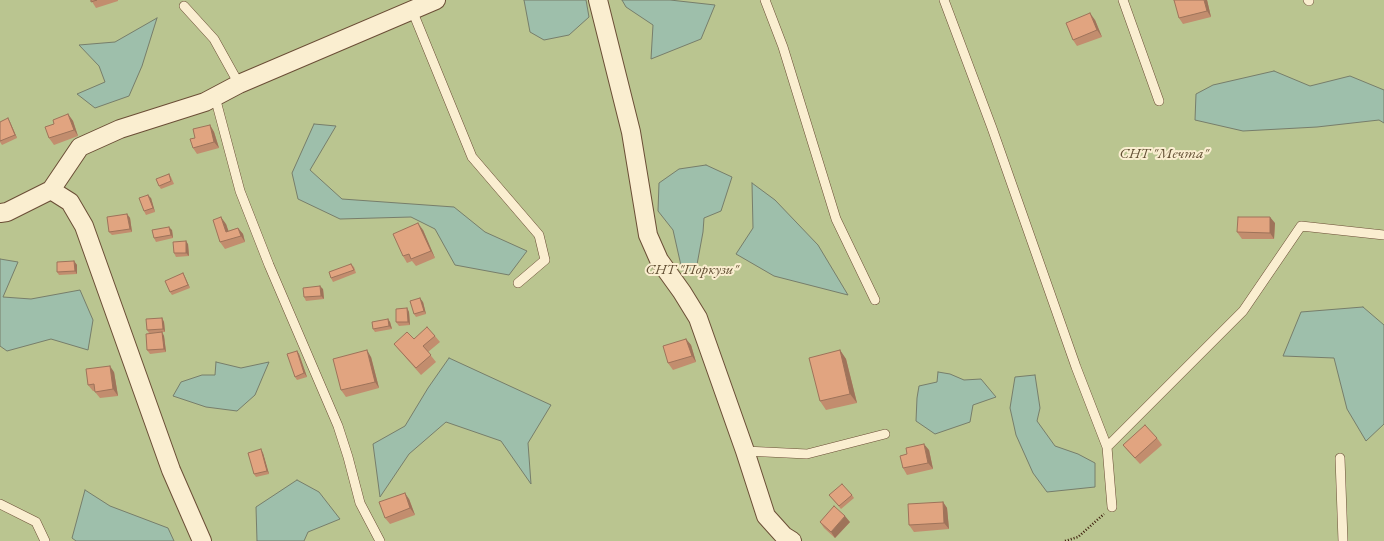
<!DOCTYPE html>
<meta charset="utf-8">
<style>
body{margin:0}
canvas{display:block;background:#f7e5b6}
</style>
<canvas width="1384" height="541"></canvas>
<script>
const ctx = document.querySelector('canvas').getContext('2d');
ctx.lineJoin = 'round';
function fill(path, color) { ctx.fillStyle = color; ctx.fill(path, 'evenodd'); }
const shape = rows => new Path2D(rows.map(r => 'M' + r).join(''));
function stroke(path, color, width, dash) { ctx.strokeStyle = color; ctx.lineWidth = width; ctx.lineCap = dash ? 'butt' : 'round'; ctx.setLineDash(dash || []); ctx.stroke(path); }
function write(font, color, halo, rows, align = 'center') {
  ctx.font = font + ' "EB Garamond",serif'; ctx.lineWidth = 4; ctx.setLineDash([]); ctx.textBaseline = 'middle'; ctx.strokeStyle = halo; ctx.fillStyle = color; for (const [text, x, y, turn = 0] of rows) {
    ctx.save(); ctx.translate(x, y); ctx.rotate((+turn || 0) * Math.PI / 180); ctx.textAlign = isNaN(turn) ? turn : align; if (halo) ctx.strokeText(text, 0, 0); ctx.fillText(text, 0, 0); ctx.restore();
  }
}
fill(shape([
 [0,0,1384,0,1384,541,0,541]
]), '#bac590');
const water = shape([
 [524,0,586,0,589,17,569,35,544,40,530,32,524,0],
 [622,0,670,0,715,5,701,39,651,59,653,25,626,7,622,0],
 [157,18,142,66,129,96,95,108,77,94,105,82,99,66,79,45,115,42,157,18],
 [1274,71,1310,86,1350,76,1384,90,1384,123,1379,120,1317,127,1243,131,1195,120,1196,94,1213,85,1274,71],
 [314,124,336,126,310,170,342,199,454,207,485,232,527,251,509,275,455,265,435,229,411,217,340,219,298,199,292,173,314,124],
 [706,165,732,177,721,211,704,218,703,232,696,270,682,270,673,230,658,211,659,183,679,169,706,165],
 [752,183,775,200,818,245,848,295,774,276,736,254,753,228,752,183],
 [0,259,18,262,3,297,31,299,80,290,93,320,88,350,51,339,7,351,0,346,0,259],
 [1363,307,1384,325,1384,424,1366,441,1347,409,1334,358,1283,356,1301,312,1363,307],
 [449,358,551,405,528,443,531,484,501,441,446,422,409,454,380,497,373,444,405,426,428,388,449,358],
 [216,362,241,368,269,362,255,395,237,411,206,407,173,396,181,382,202,375,215,375,216,362],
 [938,372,950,374,964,380,981,379,996,397,973,405,970,422,935,434,916,421,917,398,919,386,937,382,938,372],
 [1035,375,1040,408,1037,421,1055,446,1078,454,1095,463,1095,487,1047,492,1033,473,1016,435,1010,408,1015,377,1035,375],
 [297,480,319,492,340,519,308,532,304,541,257,541,256,507,297,480],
 [85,490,110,506,168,528,174,541,76,541,72,538,85,490]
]);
fill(water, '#9ebfab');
stroke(water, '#777e6b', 1);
const lane = shape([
 [765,0,783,47,836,219,875,300],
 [944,0,992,128,1076,367,1107,447,1112,507],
 [1123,0,1159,101],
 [1308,0,1309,1],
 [184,6,214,39,239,84],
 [412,10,472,157,539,235,545,260,518,283],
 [215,97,240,191,269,265,338,426,348,457,360,503,380,541],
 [1107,447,1243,311,1301,226,1384,235],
 [745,451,807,454,885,434],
 [1340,458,1343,541],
 [0,504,36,522,45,541]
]);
const street = shape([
 [598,0,631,132,648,235,659,260,682,292,698,318,745,451,766,516,784,536,792,541],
 [51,190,70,202,84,226,171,470,202,541],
 [0,213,7,212,51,190,80,147,120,129,205,102,239,84,436,0]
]);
stroke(lane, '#6b4e36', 10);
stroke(street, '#6b4e36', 20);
stroke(shape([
 [1065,541,1078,537,1104,514]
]), '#3c1c0b', 2.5, [1, 2]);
stroke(lane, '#faeed0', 9);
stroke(street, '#faeed0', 18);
fill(shape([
 [91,0,118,0,118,1,96,8],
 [1207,0,1211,17,1183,24,1179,18],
 [1095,20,1102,37,1077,46,1073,40],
 [68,114,73,121,78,136,54,145,49,138,54,124],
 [0,122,10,122,17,138,2,145,0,142],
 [210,125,214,132,219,148,197,154,193,148],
 [169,174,171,177,174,184,161,189,159,186],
 [151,198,155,212,146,215,144,211],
 [127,214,130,218,132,232,112,235,109,232],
 [1275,223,1274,239,1242,239,1237,232],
 [226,224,228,231,238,228,243,234,245,242,225,249,220,242],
 [172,230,173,238,156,242,154,238],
 [423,230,435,258,416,266,412,261,407,263,403,256],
 [188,244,189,256,176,257,174,253],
 [74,261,77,265,77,274,59,275,57,272],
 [351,264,354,267,356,273,333,282,331,278],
 [183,273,185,277,190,288,172,295,170,292],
 [323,289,324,299,306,301,304,297],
 [423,302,426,314,416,317,414,314],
 [407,308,409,312,410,325,399,326,396,322],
 [162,318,164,322,165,332,162,332,164,336,166,352,150,354,147,350,160,333,149,333,147,330],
 [388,319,390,322,392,329,375,332,373,329],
 [435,336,440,342,428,352,436,362,421,375,399,350,394,344,414,339],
 [686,339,691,345,696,362,673,370,668,363],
 [840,350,846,359,857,403,826,410,820,401],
 [297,351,299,354,307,377,297,380,295,377],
 [371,357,379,388,346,397,341,390],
 [114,372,118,396,100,398,95,392,95,391,93,391,88,385],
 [1157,438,1162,445,1140,464,1128,451,1123,445],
 [929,450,933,469,907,475,903,468],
 [263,453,269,474,256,477,254,474],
 [829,495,852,495,854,498,841,509],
 [409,499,415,515,390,524,385,518],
 [943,502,947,508,949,529,914,532,909,525],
 [820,522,850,522,835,538,824,528]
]), '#c28d6e');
fill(shape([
 [1204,0,1207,0,1211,17,1207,11],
 [1090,13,1095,20,1102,37,1097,30],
 [68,114,73,121,78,136,74,130],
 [8,118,10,122,17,138,15,135],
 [210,125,214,132,219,148,214,142],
 [148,195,151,198,155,212,153,208],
 [127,214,130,218,132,232,130,229],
 [221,217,226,224,231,238,226,232],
 [1270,217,1275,223,1274,239,1270,233],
 [418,223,423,230,435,258,431,251],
 [169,227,172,230,173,238,171,235],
 [238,228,243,234,245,242,241,236],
 [186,241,188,244,189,256,186,253],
 [74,261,77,265,77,274,75,271],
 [183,273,185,277,190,288,188,285],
 [320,286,323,289,324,299,321,296],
 [420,298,423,302,426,314,424,311],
 [407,308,409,312,410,325,408,322],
 [162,318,164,322,165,332,163,329],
 [388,319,390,322,392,329,389,326],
 [162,332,164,336,166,352,164,349],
 [686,339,691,345,696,362,692,356],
 [367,350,371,357,379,388,375,382],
 [840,350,846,359,857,403,850,394],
 [297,351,299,354,307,377,304,373],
 [110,366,114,372,118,396,113,389],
 [924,444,929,450,933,469,928,463],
 [261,449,263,453,269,474,267,471],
 [405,493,409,499,415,515,410,508],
 [943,502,947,508,949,529,944,523],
 [845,516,850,522,835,538,831,532]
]), '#9e735a');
const building = shape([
 [91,0,97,0,91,2,91,0],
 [1174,0,1204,0,1207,11,1179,18,1174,0],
 [1090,13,1097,30,1073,40,1066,23,1090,13],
 [68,114,74,130,49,138,45,127,54,124,53,120,68,114],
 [8,118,15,135,0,141,0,122,8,118],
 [210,125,214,142,193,148,190,139,195,138,193,129,210,125],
 [169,174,171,181,159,186,156,179,169,174],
 [148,195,153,208,144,211,139,198,148,195],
 [127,214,130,229,109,232,107,217,127,214],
 [221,217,226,232,238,228,241,236,220,242,213,220,221,217],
 [1238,217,1270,217,1270,233,1237,232,1238,217],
 [418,223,431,251,411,259,409,254,403,256,393,234,418,223],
 [169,227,171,235,154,238,152,230,169,227],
 [186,241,186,253,174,253,173,242,186,241],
 [74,261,75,271,57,272,57,262,74,261],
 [351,264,354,270,331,278,329,272,351,264],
 [183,273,188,285,170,292,165,281,183,273],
 [320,286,321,296,304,297,303,288,320,286],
 [420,298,424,311,414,314,410,301,420,298],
 [407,308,408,322,396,322,396,309,407,308],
 [162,318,163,329,147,330,146,319,162,318],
 [388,319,389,326,373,329,372,322,388,319],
 [427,327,435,336,423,346,431,355,416,368,394,344,407,332,414,339,427,327],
 [162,332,164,349,147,350,146,334,162,332],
 [686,339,692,356,668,363,663,346,686,339],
 [367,350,375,382,341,390,333,359,367,350],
 [840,350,850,394,820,401,809,358,840,350],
 [297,351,304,373,295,377,287,354,297,351],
 [110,366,113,389,95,392,94,384,88,385,86,369,110,366],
 [1145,425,1157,438,1135,458,1123,445,1145,425],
 [924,444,928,463,903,468,900,456,907,454,906,448,924,444],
 [261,449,267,471,254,474,248,453,261,449],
 [842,484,852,495,839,506,829,495,842,484],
 [405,493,410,508,385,518,379,502,405,493],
 [943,502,944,523,909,525,908,504,943,502],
 [834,506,845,516,831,532,820,522,834,506]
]);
fill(building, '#e1a480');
stroke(building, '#9e735a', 1);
write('italic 15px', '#624f33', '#faeed0', [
 ["СНТ \"Мечта\"",1164,154],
 ["СНТ \"Поркузи\"",692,270]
]);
</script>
